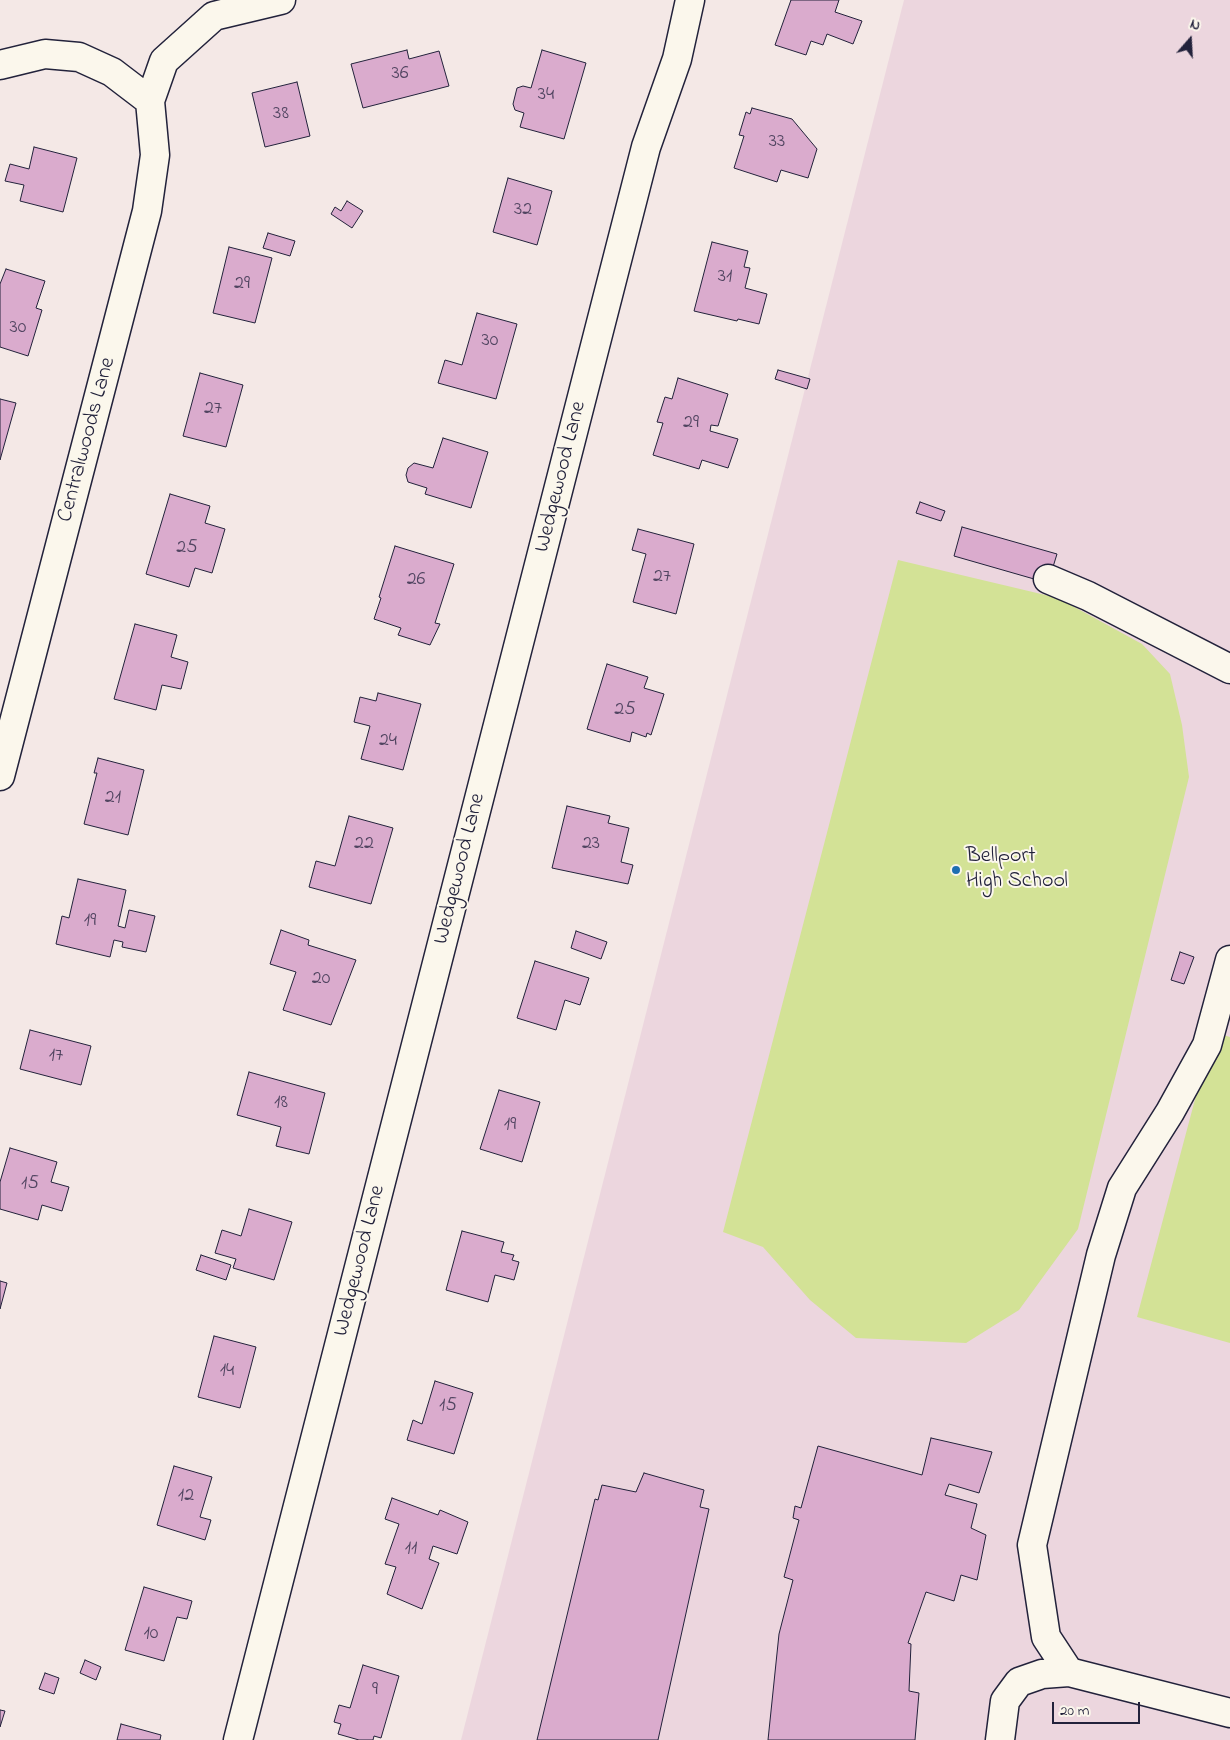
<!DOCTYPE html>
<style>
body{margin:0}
#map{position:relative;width:1230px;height:1740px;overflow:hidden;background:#f4e8e6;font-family:"Indie Flower",sans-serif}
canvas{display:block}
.north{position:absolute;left:1165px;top:15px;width:50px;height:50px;-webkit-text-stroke:4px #fbf7ec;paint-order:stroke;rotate:19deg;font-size:14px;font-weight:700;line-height:20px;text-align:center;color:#22223b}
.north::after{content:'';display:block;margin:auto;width:18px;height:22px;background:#22223b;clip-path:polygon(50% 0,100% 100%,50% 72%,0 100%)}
.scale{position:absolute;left:1052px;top:1702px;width:88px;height:22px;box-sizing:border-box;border:2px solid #22223b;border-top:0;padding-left:6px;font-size:15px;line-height:18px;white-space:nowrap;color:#22223b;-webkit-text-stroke:4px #fbf7ec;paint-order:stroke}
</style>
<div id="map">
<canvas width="1230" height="1740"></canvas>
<div class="north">N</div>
<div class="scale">20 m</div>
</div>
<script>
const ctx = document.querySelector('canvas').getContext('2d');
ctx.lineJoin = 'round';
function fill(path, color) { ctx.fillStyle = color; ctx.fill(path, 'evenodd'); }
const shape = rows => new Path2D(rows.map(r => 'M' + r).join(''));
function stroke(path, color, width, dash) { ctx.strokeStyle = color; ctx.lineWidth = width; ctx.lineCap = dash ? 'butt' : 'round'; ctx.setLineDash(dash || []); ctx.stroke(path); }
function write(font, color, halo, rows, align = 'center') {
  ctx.font = font + ' "Indie Flower",sans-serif'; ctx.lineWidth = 4; ctx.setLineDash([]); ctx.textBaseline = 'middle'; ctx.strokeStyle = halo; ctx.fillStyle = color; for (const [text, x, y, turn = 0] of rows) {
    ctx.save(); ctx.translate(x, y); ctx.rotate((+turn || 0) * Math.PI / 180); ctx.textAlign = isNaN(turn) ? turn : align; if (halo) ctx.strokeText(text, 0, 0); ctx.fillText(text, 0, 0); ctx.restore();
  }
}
fill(shape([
 [904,0,1230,0,1230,1740,461,1740]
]), '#ecd6de');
fill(shape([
 [898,560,1058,598,1142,644,1170,674,1182,725,1189,777,1078,1229,1019,1310,966,1343,856,1338,810,1300,763,1247,723,1232],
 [1213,1032,1230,1037,1230,1343,1137,1317]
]), '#d3e296');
const building = shape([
 [791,0,839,0,835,12,862,21,853,44,827,34,823,45,811,41,806,55,775,45,791,0],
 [407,50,409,59,439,51,449,86,363,108,351,64,407,50],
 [542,50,586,63,564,139,520,127,524,113,515,110,513,104,517,88,523,86,531,88,542,50],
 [297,82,310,136,265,147,252,93,297,82],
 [752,108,792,119,817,149,808,178,781,170,777,182,734,168,744,136,739,135,746,112,750,114,752,108],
 [34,147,77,158,63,212,20,201,24,185,5,181,10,164,29,169,34,147],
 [508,178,552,191,537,245,493,232,508,178],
 [347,201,363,211,352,228,331,214,335,207,341,211,347,201],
 [268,233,295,241,290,256,263,248,268,233],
 [712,242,748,251,744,267,750,268,745,288,767,294,759,324,738,319,737,321,694,311,712,242],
 [229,247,272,258,255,323,213,313,229,247],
 [6,269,45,281,36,308,42,310,28,356,0,347,0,284,6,269],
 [477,313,517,324,496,399,438,383,445,360,462,365,477,313],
 [778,370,810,379,807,389,775,379,778,370],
 [200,373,243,385,226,447,183,436,200,373],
 [678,378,728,394,718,426,711,425,710,431,738,439,728,468,702,460,699,469,653,455,663,423,657,422,665,397,672,399,678,378],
 [0,399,16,403,0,460,0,399],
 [443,438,488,452,471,508,425,494,427,488,408,482,406,475,408,468,414,463,433,468,443,438],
 [170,494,210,506,205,523,225,529,212,573,195,568,189,587,146,574,170,494],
 [920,502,945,511,941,521,916,513,920,502],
 [962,527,1057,554,1048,583,954,556,962,527],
 [638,529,694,544,676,614,633,602,646,554,632,550,638,529],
 [395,546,454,564,435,623,440,624,430,645,398,635,401,628,374,619,381,598,379,597,395,546],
 [135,624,177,635,171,657,188,662,181,689,162,685,156,710,114,699,135,624],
 [607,664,648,677,644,688,664,694,651,735,647,733,646,737,632,732,630,742,587,729,607,664],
 [378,693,421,704,403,770,361,759,370,726,354,722,360,697,376,701,378,693],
 [98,758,144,770,128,835,84,824,97,773,94,773,98,758],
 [567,806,610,816,608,823,629,828,621,862,633,865,628,884,552,868,567,806],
 [349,816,393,828,371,904,309,887,316,861,335,866,349,816],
 [78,879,126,890,118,926,125,928,129,910,155,916,146,952,122,947,123,942,114,940,110,957,56,944,62,916,69,918,78,879],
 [281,930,309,940,308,945,356,960,331,1025,283,1010,296,972,270,964,281,930],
 [576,931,607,942,601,959,571,948,576,931],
 [1180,952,1194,957,1184,984,1171,980,1180,952],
 [535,961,589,978,580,1005,565,1000,556,1030,517,1018,535,961],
 [30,1030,91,1046,81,1085,20,1069,30,1030],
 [249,1072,325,1093,309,1154,276,1146,281,1127,237,1115,249,1072],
 [499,1090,540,1102,522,1162,480,1149,499,1090],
 [10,1148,57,1162,51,1182,69,1187,62,1211,42,1205,38,1220,0,1209,0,1182,10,1148],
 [249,1209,292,1222,274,1280,233,1268,236,1259,215,1253,222,1230,241,1236,249,1209],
 [462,1231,504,1242,501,1252,514,1255,512,1260,519,1262,514,1280,495,1275,488,1302,446,1290,462,1231],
 [201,1255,231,1265,226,1280,196,1270,201,1255],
 [0,1281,7,1283,0,1309,0,1281],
 [214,1336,256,1347,240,1408,198,1397,214,1336],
 [435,1381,473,1393,454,1454,407,1440,413,1420,422,1424,435,1381],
 [931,1438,992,1452,979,1493,949,1484,945,1495,977,1504,971,1528,986,1535,977,1580,961,1575,954,1601,926,1592,908,1643,911,1644,909,1691,919,1693,915,1740,768,1740,779,1634,793,1580,784,1577,799,1520,793,1518,795,1506,801,1508,818,1446,922,1475,931,1438],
 [174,1466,212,1477,200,1517,211,1520,205,1540,157,1525,174,1466],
 [644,1473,704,1490,700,1507,709,1509,658,1740,537,1740,595,1499,598,1500,602,1485,636,1492,644,1473],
 [392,1498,438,1515,440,1510,468,1522,457,1554,433,1546,429,1559,439,1563,422,1609,387,1594,396,1567,385,1564,399,1524,385,1519,392,1498],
 [144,1587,192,1601,187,1619,177,1617,164,1661,125,1650,144,1587],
 [85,1660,101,1667,96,1680,80,1673,85,1660],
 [363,1665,399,1676,381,1738,374,1736,373,1740,359,1740,338,1734,341,1724,334,1722,339,1705,350,1708,363,1665],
 [45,1673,59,1678,54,1694,39,1689,45,1673],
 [0,1710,5,1711,0,1727,0,1710],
 [121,1724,161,1735,160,1740,117,1740,121,1724]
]);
fill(building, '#daabcd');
stroke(building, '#22223b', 1);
const minor = shape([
 [0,65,45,54,79,57,112,72,150,101],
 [1048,579,1088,596,1230,669],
 [0,776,147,211,155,155,150,101,164,61,214,16,281,0],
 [1069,1672,1046,1637,1032,1545,1101,1255,1122,1188,1170,1112,1207,1045,1230,960],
 [238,1740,646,147,677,59,690,0],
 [1000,1740,1005,1701,1019,1682,1042,1674,1069,1672,1230,1713]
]);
stroke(minor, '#22223b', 31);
stroke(minor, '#fbf7ec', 28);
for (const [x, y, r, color] of [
 [956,870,5,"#1f6fb2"]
]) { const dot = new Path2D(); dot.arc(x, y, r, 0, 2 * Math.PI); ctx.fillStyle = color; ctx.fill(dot); stroke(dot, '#fbf7ec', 2); }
write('20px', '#504460', null, [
 ["36",400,75],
 ["34",546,96],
 ["38",281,115],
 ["33",777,143],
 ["32",523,211],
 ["31",725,278],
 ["29",242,285],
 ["30",18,329],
 ["30",490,342],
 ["27",213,410],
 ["29",691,424],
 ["25",187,549],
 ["27",662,578],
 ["26",416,581],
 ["25",625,711],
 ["24",388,742],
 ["21",113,799],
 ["22",364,845],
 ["23",591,845],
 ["19",90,922],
 ["20",321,980],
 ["17",56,1057],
 ["18",281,1104],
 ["19",510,1126],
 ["15",30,1185],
 ["14",227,1372],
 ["15",448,1407],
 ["12",186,1497],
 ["11",411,1550],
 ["10",151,1635],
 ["9",375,1691]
]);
write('22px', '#22223b', '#fbf7ec', [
 ["Centralwoods Lane",88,440,-75],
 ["Wedgewood Lane",562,477,-76],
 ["Wedgewood Lane",461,869,-76],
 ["Wedgewood Lane",361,1261,-76]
]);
write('22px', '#22223b', '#fbf7ec', [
 ["Bellport",966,857],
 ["High School",966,882]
], 'left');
</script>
